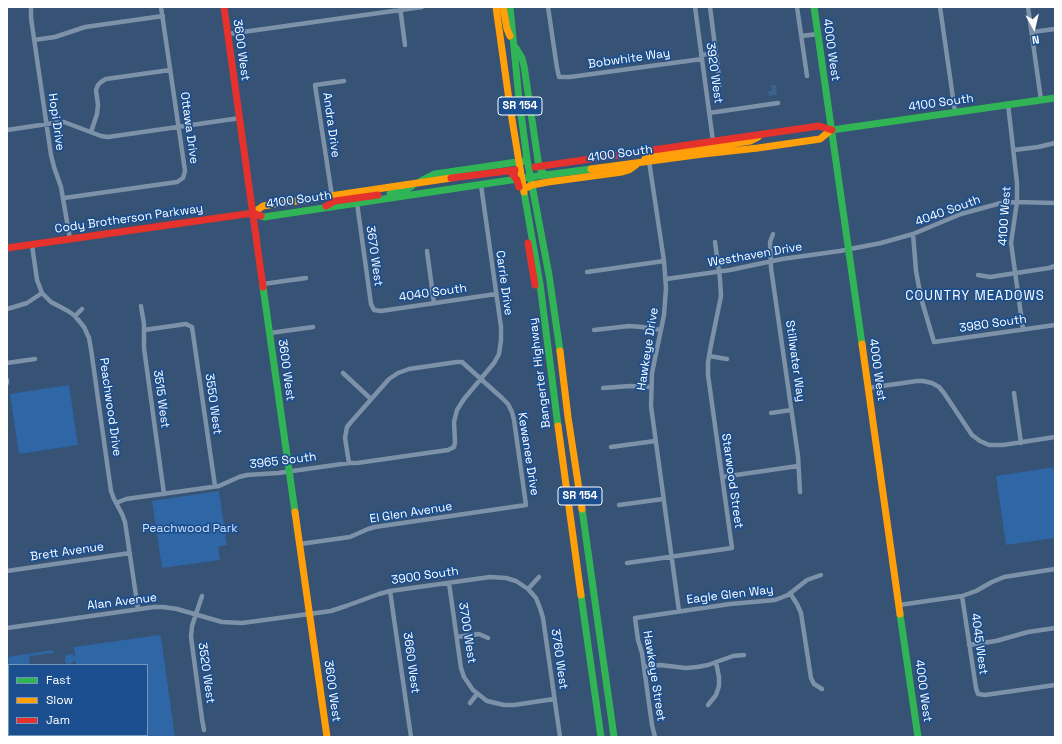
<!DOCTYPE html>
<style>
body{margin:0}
#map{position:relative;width:1062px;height:744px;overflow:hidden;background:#365274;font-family:"Space Grotesk",sans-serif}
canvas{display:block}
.frame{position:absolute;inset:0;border:8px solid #fff;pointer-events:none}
.legend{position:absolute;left:8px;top:664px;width:140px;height:72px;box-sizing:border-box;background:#1b4f8f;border:1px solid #7695bc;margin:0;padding:5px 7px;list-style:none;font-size:12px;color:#fff}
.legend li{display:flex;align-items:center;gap:8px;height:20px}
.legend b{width:20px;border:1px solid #7695bc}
.north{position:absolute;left:1014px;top:8px;width:40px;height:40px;-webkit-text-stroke:3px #1b4f8f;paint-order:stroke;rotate:172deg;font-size:11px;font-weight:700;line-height:16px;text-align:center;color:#fff}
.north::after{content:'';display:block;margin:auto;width:14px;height:18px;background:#fff;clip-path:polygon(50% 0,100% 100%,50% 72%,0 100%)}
</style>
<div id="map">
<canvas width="1062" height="744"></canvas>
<div class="frame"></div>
<ul class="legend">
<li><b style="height:5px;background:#30b455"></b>Fast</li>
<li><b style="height:5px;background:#ff9f0a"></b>Slow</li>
<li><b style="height:5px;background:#e5322d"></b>Jam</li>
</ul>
<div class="north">N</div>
</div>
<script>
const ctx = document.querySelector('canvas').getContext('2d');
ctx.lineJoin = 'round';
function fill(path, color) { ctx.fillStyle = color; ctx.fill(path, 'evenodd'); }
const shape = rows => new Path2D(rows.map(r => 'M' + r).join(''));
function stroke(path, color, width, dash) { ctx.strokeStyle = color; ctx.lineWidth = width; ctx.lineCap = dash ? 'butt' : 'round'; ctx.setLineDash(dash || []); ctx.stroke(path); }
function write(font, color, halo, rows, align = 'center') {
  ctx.font = font + ' "Space Grotesk",sans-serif'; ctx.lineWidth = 3.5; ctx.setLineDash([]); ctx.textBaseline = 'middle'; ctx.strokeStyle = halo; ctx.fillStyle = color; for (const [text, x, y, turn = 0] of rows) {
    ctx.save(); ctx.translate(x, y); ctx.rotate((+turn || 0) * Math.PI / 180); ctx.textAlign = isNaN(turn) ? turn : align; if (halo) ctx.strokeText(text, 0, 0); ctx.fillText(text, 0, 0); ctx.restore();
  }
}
fill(shape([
 [69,385,78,445,19,454,10,394],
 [1055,467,1055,538,1006,545,996,476],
 [219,491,227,545,218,547,220,560,162,568,152,501],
 [159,635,160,637,161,637,175,737,86,737,86,735,147,735,147,665,76,665,75,660,70,664,68,665,65,662,65,659,66,655,71,654,75,656,74,647],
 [53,650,53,653,29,656,30,665,9,665,9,668,7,668,7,657]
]), '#2f66a5');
fill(shape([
 [771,85,776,85,777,95,769,96,768,91,772,91]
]), '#3b618d');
stroke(shape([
 [31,7,31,18,51,155,54,167,61,187,70,239],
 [400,7,405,45],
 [548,7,557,68,559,77,570,77,702,59],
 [695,7,713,141],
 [710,7,720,85],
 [797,7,807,76],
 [940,7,955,112],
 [1028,7,1041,100],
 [1032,32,1055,29],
 [228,34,422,7],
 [801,36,818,34],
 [34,40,55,37,85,27,163,16],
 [701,55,716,53],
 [1008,104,1017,183,1017,202,1011,243,1023,329],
 [709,113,778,103],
 [7,130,54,123,64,122,101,136,108,137,240,118],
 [91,132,97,114,98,105,96,90,98,85,101,82,106,79,170,70],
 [1014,150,1038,147,1055,143],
 [649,161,664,261,666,288,664,315,652,373,651,406,679,611],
 [332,196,315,85,344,81],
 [64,198,177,182,183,178,185,171,161,7],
 [357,203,371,304,374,310,381,311,496,294],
 [773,234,770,242,771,268,798,456,800,492],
 [913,234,916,271,921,298,934,342,1055,325],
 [32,245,37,280,42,293,51,302,68,311,75,316,84,327,89,338,91,349,111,491,114,499,122,514,125,522,138,609],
 [427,251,434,303],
 [587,272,664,261],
 [978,275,990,277,1049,268,1055,266],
 [666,279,730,270,782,259,840,251,881,243,913,234,961,214,1001,203,1017,202,1055,203],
 [263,284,306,278],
 [141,306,144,324,144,348,164,494],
 [7,309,14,307,27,303,42,293],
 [75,316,82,309],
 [144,330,186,324,192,327,215,486],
 [594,330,629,326,642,327,661,330],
 [270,333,313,327],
 [709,356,727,359],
 [7,363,35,359],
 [343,373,371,399],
 [7,380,7,383],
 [603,388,630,386,651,387],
 [868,388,917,381,923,381,932,383,939,387,944,393,972,435,980,441,989,445,1003,445,1055,437],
 [1014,393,1021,443],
 [771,413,791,410],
 [611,447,655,441],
 [722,477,798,466],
 [116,503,126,499,219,486,239,477,247,475,278,473,349,463,357,463,448,450,454,447,455,442,454,422,457,410,464,399,494,363,499,354,501,340,501,327,481,185],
 [619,505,663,499],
 [300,544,350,537,368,529,375,527,526,505,514,420,512,412,508,404,502,398,462,362,457,362,409,369,398,373,389,379,351,422,347,427,345,438,349,463],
 [627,563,732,548,708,375,708,362,711,345,721,296,720,279,715,242],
 [7,571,130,553],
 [449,583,461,668,464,677,473,690,487,701,504,705,514,705,554,699],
 [528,589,539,577],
 [390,591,411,737],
 [790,593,797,604,801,613,811,678,814,684,822,689],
 [202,596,192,626,191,637,202,719,204,730],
 [962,596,976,688,978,694,985,695,1055,685],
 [899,605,962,596,976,591,992,582,1004,577,1055,569],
 [7,628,154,607,163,607,177,609,222,622,242,623,331,611,346,606,379,594,390,591,490,577,506,578,516,581,528,589,536,598,540,608,543,618,560,737],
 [457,637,479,634,488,638],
 [969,645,996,641,1028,632,1055,628],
 [644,667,660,665,686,668,697,667,708,665,733,656,744,655],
 [470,703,477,694],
 [708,705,716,695,719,686,719,677,716,662],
 [655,737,652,725,642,653,638,640,635,618,730,604,775,600,788,595,807,580,821,575]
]), '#7d92a8', 4.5);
stroke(shape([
 [510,7,519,99,527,159,549,275,560,351],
 [814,7,862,344],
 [516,48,522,58,524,66,539,167,542,172,546,175],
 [832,130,1055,98],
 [421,181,435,174,524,161],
 [524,192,540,284,558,426],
 [390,194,404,191,412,186],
 [261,216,264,217,531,177,591,169],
 [263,287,295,512],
 [582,509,614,737],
 [581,595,601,737],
 [900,614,918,737]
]), '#30b455', 7);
stroke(shape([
 [496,7,510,107,524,192],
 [503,7,507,29,510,36],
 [645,159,657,155,750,141,758,137],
 [591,169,703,154,758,148,820,139,831,130],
 [528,187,532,185,548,182,622,172,629,170,636,165],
 [253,213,263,206,451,178],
 [862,344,900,614],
 [560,351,568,417,582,509],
 [558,426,581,595],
 [295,512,327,737]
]), '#ff9f0a', 7);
stroke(shape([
 [224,7,263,287],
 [535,167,819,126,832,130],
 [510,171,517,180,519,187],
 [451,178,515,170],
 [326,206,335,201,378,195],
 [528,243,535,285],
 [7,248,253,213,261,216]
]), '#e5322d', 7);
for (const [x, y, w] of [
 [520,106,44],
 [580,496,44]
]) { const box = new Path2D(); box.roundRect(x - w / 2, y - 9, w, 18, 3); ctx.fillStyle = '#1b4f8f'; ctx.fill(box); stroke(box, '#fff', 1); }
write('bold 11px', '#fff', null, [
 ["SR 154",520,106],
 ["SR 154",580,496]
]);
write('12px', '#fff', '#1b4f8f', [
 ["3600 West",241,50,82],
 ["4000 West",831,50,82],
 ["Bobwhite Way",629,59,-8],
 ["3920 West",714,73,82],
 ["4100 South",941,103,-8],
 ["Hopi Drive",56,122,82],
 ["Andra Drive",331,125,82],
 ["Ottawa Drive",189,128,82],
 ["4100 South",620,154,-8],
 ["4100 South",299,200,-8],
 ["4040 South",948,211,-20],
 ["4100 West",1005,216,-86],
 ["Cody Brotherson Parkway",129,219,-8],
 ["Westhaven Drive",755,255,-10],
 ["3670 West",374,256,82],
 ["Carrie Drive",504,283,82],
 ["4040 South",433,293,-8],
 ["3980 South",993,324,-8],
 ["Hawkeye Drive",648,349,-81],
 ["Stillwater Way",795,361,82],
 ["3600 West",286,370,82],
 ["4000 West",877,370,82],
 ["Bangerter Highway",540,373,-97],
 ["3515 West",161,399,82],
 ["3550 West",213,404,82],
 ["Peachwood Drive",110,407,82],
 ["Kewanee Drive",528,454,81],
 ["3965 South",283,461,-7],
 ["Starwood Street",732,481,82],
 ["El Glen Avenue",411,513,-9],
 ["Brett Avenue",67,552,-8],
 ["3900 South",425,576,-8],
 ["Eagle Glen Way",730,595,-7],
 ["Alan Avenue",122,602,-7],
 ["3700 West",467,633,81],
 ["4045 West",979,644,82],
 ["3760 West",559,659,82],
 ["3660 West",411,663,82],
 ["3520 West",206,673,82],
 ["Hawkeye Street",654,676,81],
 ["3600 West",332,691,82],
 ["4000 West",923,691,82]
]);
write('12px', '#cfe3fa', '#1b4f8f', [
 ["Peachwood Park",190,529]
]);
ctx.letterSpacing = '1px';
write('13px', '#fff', '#1b4f8f', [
 ["COUNTRY MEADOWS",975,296]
]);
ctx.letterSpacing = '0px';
</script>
